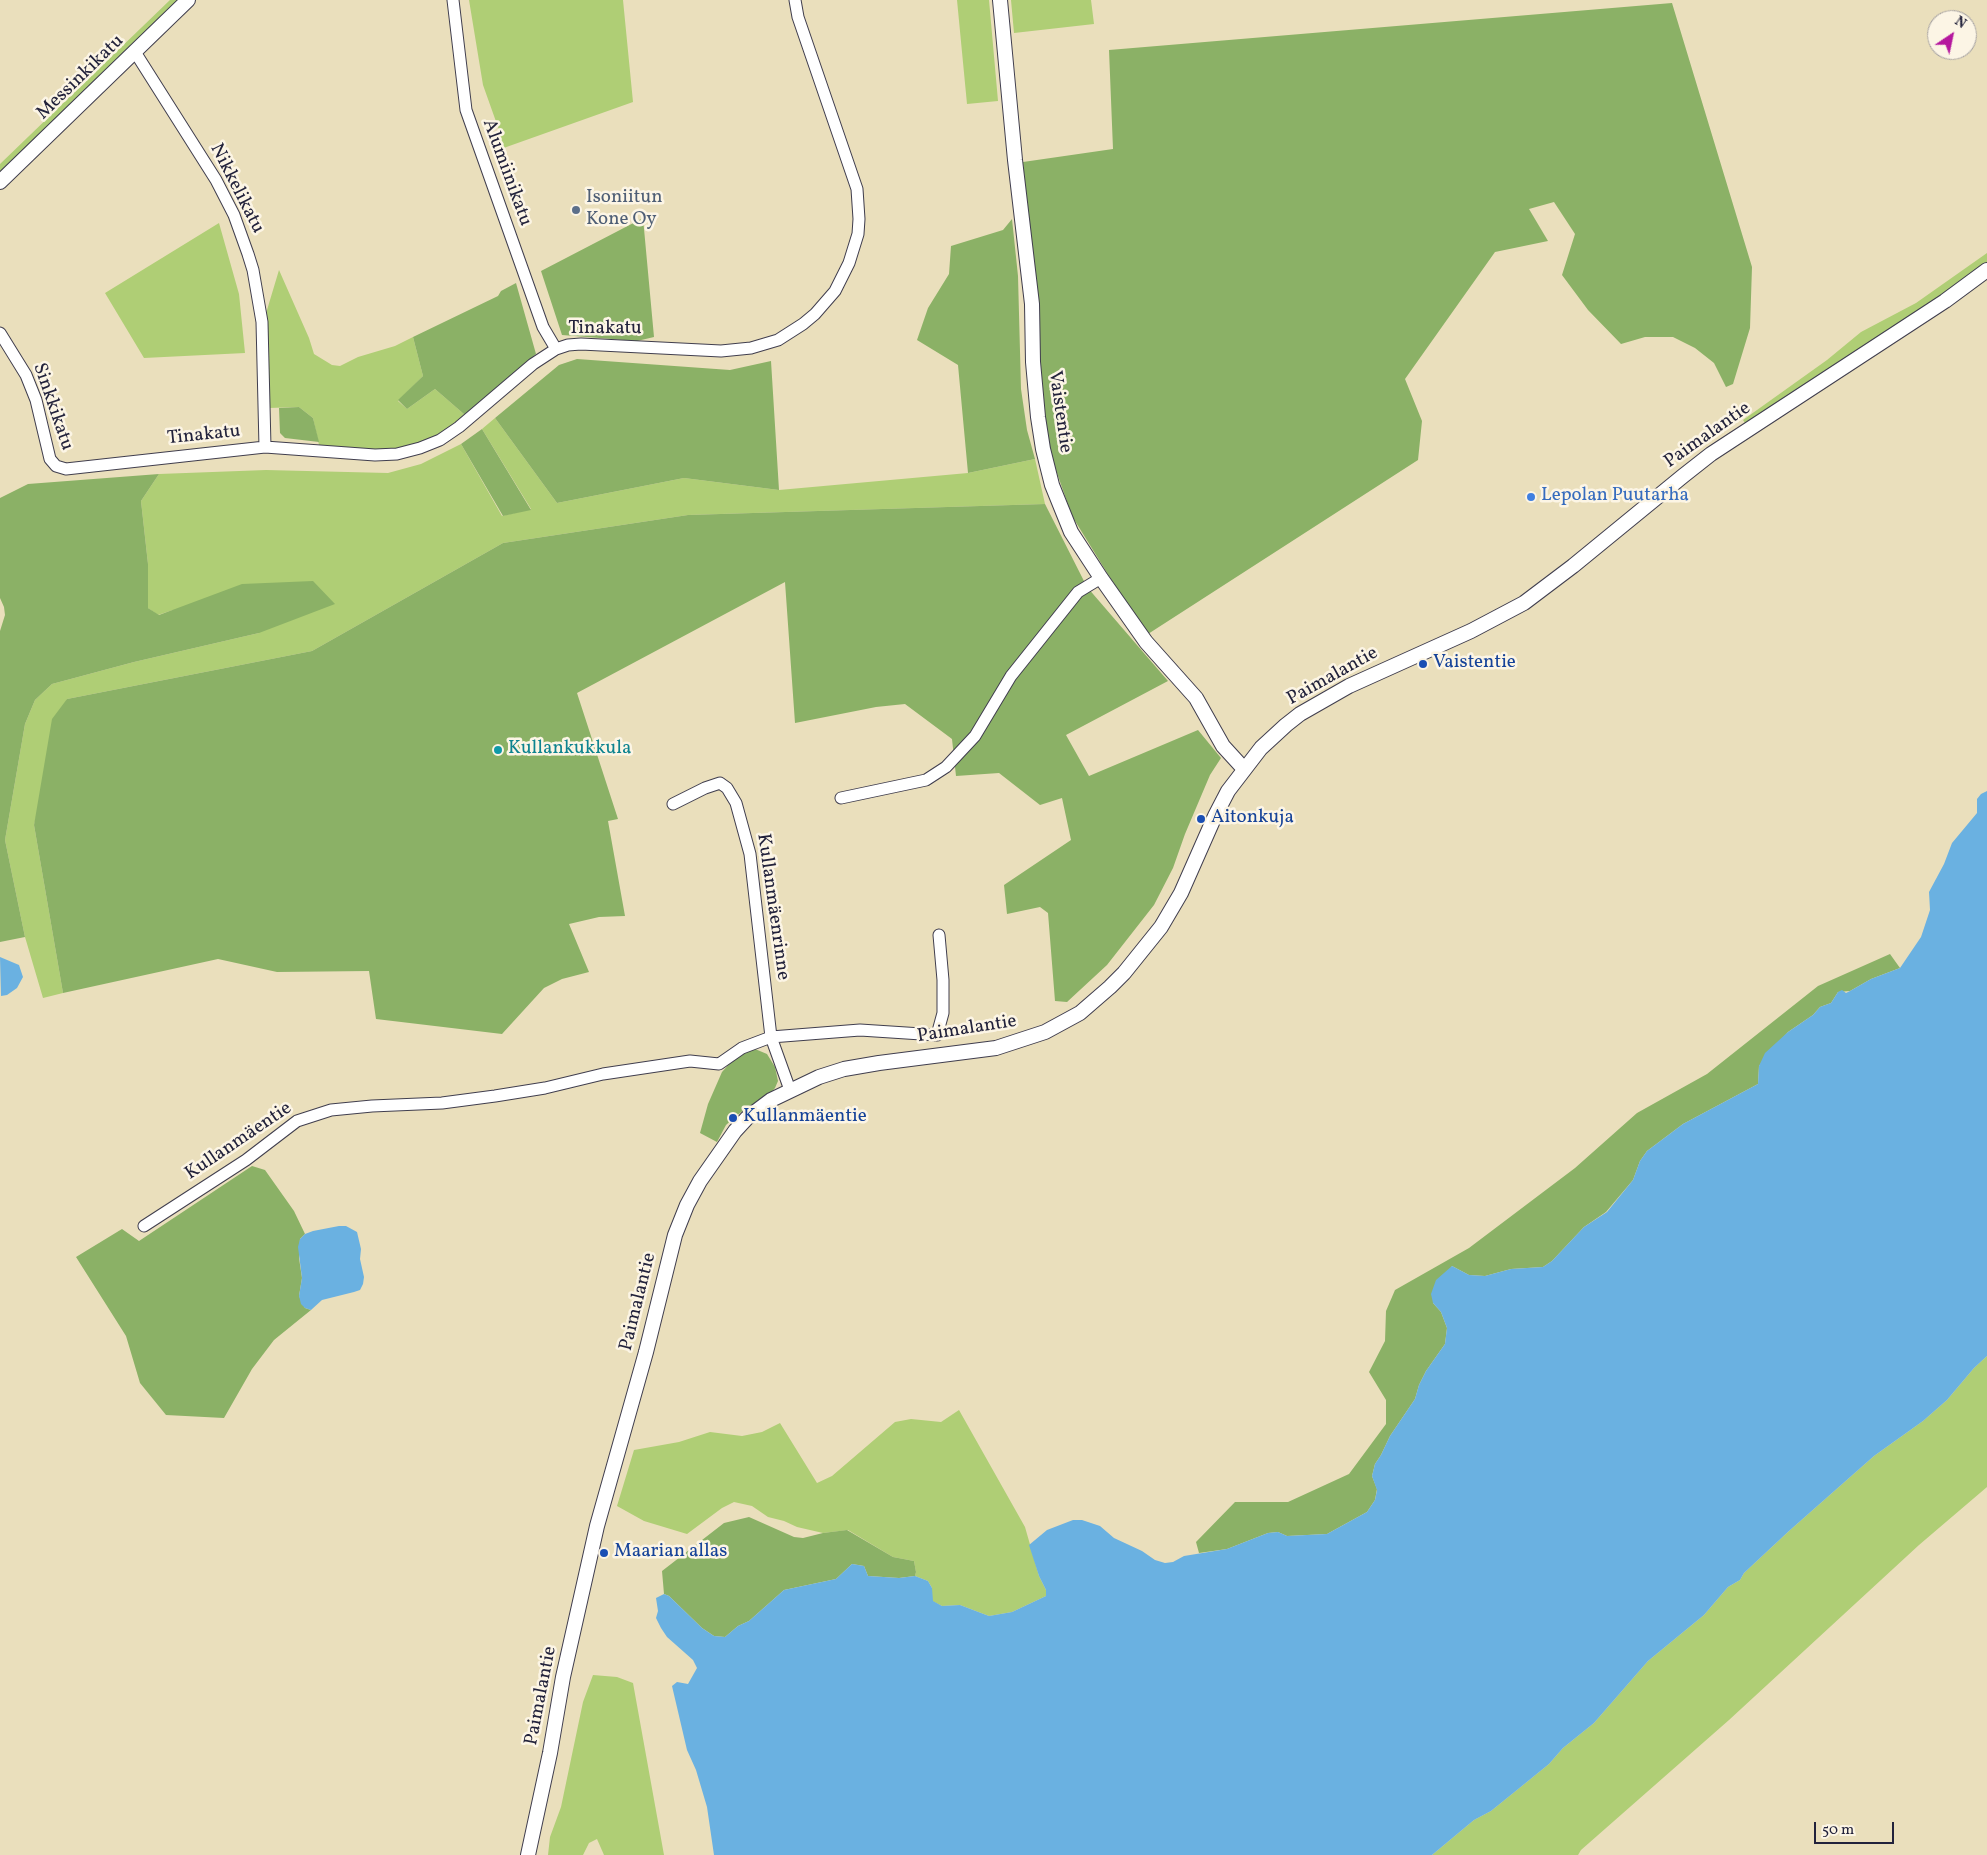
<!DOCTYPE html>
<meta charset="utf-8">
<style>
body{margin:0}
#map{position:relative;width:1987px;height:1855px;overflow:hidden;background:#eadfbc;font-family:Vollkorn,serif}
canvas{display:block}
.north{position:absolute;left:1927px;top:10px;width:50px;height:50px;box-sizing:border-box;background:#fcf5e5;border:1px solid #a5a1a1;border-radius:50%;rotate:34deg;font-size:14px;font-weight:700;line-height:20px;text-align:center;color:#22223b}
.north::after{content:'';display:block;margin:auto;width:18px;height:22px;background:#b5179e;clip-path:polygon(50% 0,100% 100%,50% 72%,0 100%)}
.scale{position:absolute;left:1814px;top:1822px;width:80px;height:22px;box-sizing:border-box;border:2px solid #22223b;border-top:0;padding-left:6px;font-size:15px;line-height:18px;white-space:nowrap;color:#22223b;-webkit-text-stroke:4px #fcf5e5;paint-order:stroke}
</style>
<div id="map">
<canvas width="1987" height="1855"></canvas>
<div class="north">N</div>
<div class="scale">50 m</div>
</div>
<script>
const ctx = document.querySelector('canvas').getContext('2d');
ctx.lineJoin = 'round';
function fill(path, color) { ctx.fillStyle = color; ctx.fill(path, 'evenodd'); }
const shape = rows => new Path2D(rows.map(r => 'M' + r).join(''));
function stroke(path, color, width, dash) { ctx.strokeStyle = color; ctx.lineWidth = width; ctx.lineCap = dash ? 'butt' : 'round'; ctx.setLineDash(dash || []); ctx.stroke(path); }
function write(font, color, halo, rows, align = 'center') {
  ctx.font = font + ' Vollkorn,serif'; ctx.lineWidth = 5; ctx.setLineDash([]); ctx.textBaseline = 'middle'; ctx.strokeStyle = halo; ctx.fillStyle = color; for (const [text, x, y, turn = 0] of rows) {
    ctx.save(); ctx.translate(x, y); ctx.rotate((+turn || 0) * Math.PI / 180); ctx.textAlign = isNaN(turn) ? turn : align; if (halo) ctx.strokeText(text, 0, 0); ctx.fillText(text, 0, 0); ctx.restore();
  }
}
fill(shape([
 [170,0,179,0,0,173,0,164],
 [469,0,623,0,633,102,498,150,499,130,483,85],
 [957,0,989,0,998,101,967,104],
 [1011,0,1091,0,1094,24,1014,33],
 [219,223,239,294,245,353,144,358,105,293],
 [1987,253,1987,263,1955,287,1745,423,1743,420,1827,360,1861,332,1916,303],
 [279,270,309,338,314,354,332,365,340,366,358,357,395,346,413,337,423,376,398,401,407,409,435,389,465,415,453,425,430,439,405,447,380,450,319,445,313,418,299,407,269,408,264,320],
 [495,418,557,503,684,478,779,490,968,473,1035,459,1045,504,688,515,503,543,312,651,67,699,34,825,63,993,43,998,25,937,5,840,25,724,35,700,52,684,134,662,259,633,173,610,158,615,148,608,148,564,141,501,159,474,266,470,388,473,421,464,461,444,502,516,531,509,482,429],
 [1987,1356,1987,1487,1919,1545,1729,1720,1581,1850,1578,1855,1432,1855,1474,1820,1491,1811,1549,1764,1563,1748,1594,1723,1648,1661,1704,1615,1728,1587,1740,1580,1744,1573,1789,1531,1874,1456,1923,1421,1947,1400,1974,1368],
 [959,1410,1025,1527,1039,1576,1046,1590,1046,1596,1012,1612,989,1616,960,1605,942,1606,932,1601,932,1588,928,1581,915,1576,916,1572,914,1561,893,1557,848,1530,823,1533,797,1527,784,1521,768,1517,752,1506,734,1502,722,1508,687,1534,644,1521,617,1506,634,1450,679,1442,710,1432,742,1436,762,1432,780,1423,817,1483,832,1476,895,1422,911,1419,941,1422],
 [593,1675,617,1677,633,1683,664,1855,604,1855,597,1839,589,1843,583,1855,548,1855,550,1837,561,1807,583,1702]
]), '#afce75');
fill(shape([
 [1672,3,1752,267,1750,328,1733,384,1726,387,1714,363,1695,348,1673,337,1645,337,1621,344,1588,310,1562,275,1575,234,1554,202,1529,209,1548,241,1495,252,1405,379,1422,421,1418,460,1148,634,1109,576,1072,516,1050,453,1042,390,1037,304,1023,162,1113,149,1109,50],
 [643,218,654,337,637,341,562,335,541,271],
 [1012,219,1018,276,1021,389,1027,430,1035,459,968,473,958,365,917,340,928,308,949,274,951,246,1003,230],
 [516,283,536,354,465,415,435,389,407,409,398,400,423,376,413,337,498,296,501,291],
 [577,359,730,370,771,361,779,490,684,478,557,503,495,418,559,365],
 [299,407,313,418,319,442,285,438,280,433,279,408],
 [482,429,531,510,503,516,461,444],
 [159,474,141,501,148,564,148,608,159,615,242,584,313,581,335,604,259,633,134,662,52,684,35,700,25,724,5,840,25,937,0,942,0,631,5,615,4,607,0,598,0,498,28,484],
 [1045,504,1087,587,1168,681,1066,735,1089,776,1198,730,1221,758,1210,775,1185,834,1173,868,1154,905,1107,965,1067,1002,1055,1001,1048,913,1040,907,1007,914,1004,885,1071,840,1062,798,1040,805,999,773,956,776,952,739,905,704,876,707,795,723,785,582,577,693,618,819,608,821,625,916,599,917,569,924,589,972,562,979,544,988,502,1034,376,1019,369,971,277,972,218,959,63,993,34,825,52,719,67,699,312,651,503,543,688,515],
 [1890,954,1900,968,1871,979,1850,991,1838,992,1831,1003,1820,1007,1813,1015,1788,1032,1759,1066,1758,1084,1683,1124,1647,1151,1640,1161,1633,1180,1606,1212,1584,1227,1552,1261,1543,1267,1511,1269,1485,1276,1469,1275,1452,1266,1433,1303,1441,1312,1447,1328,1445,1344,1426,1371,1419,1385,1415,1399,1390,1436,1381,1455,1375,1464,1372,1476,1377,1489,1375,1500,1367,1512,1327,1534,1287,1536,1278,1532,1268,1533,1227,1549,1199,1553,1196,1542,1235,1502,1288,1502,1349,1474,1386,1424,1386,1400,1369,1372,1385,1341,1386,1311,1395,1290,1469,1248,1575,1168,1637,1113,1707,1074,1818,986],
 [755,1049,767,1054,775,1067,778,1081,775,1088,764,1101,749,1106,735,1117,726,1125,717,1142,700,1133,708,1104,722,1072,731,1062,747,1051],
 [252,1166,265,1170,294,1211,305,1234,300,1239,299,1258,302,1278,299,1296,305,1308,311,1310,274,1340,252,1369,224,1418,166,1415,140,1383,126,1336,76,1257,122,1229,139,1241],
 [749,1517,794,1537,803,1538,823,1533,847,1530,893,1557,914,1561,916,1572,915,1576,899,1578,868,1576,864,1566,852,1564,836,1579,784,1590,749,1621,738,1626,725,1637,714,1636,702,1628,669,1596,664,1594,662,1571,724,1523]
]), '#8bb166');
fill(shape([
 [1987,791,1987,1356,1974,1368,1947,1400,1923,1421,1874,1456,1789,1531,1744,1573,1740,1580,1728,1587,1704,1615,1648,1661,1594,1723,1563,1748,1549,1764,1517,1790,1491,1811,1474,1820,1432,1855,714,1855,707,1807,696,1770,687,1750,672,1686,677,1682,688,1684,697,1668,693,1660,667,1637,661,1628,656,1618,658,1611,656,1598,664,1594,669,1596,702,1628,714,1636,725,1637,738,1626,749,1621,784,1590,836,1579,852,1564,864,1566,868,1576,899,1578,915,1576,928,1581,932,1588,933,1601,942,1606,960,1605,989,1616,1012,1612,1046,1596,1046,1590,1039,1576,1029,1545,1047,1530,1073,1520,1082,1520,1100,1526,1114,1538,1142,1551,1155,1560,1165,1563,1173,1562,1184,1556,1227,1549,1268,1533,1278,1532,1287,1536,1327,1534,1367,1512,1375,1500,1377,1490,1372,1476,1375,1464,1381,1455,1390,1436,1415,1399,1419,1385,1426,1371,1445,1344,1447,1328,1441,1312,1433,1303,1431,1294,1436,1280,1452,1266,1469,1275,1485,1276,1511,1269,1543,1267,1552,1261,1584,1227,1607,1212,1633,1180,1640,1161,1647,1151,1683,1124,1758,1084,1759,1066,1765,1053,1788,1032,1813,1015,1820,1007,1831,1003,1838,992,1842,990,1846,993,1850,991,1871,979,1900,968,1921,937,1930,910,1929,892,1944,864,1952,843,1977,813,1977,799,1981,794],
 [0,957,19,965,23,977,17,988,7,995,1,996],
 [339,1226,346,1226,357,1232,361,1249,360,1259,364,1277,363,1284,360,1290,354,1292,322,1300,311,1310,305,1308,301,1304,299,1296,302,1278,298,1247,300,1239,305,1234,313,1231]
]), '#6ab1e1');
const minor = shape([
 [453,0,466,110,543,327,556,349],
 [135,52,216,180,234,215,248,254,253,270,262,322,265,447],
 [0,333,26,375,36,400,50,459,56,466,66,469,265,447,375,455,397,454,420,448,440,440,459,427,533,364,556,349,568,345,581,344,721,351,751,348,778,340,803,324,815,314,835,291,849,263,858,234,859,219,857,189,798,17,795,0],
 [841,798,926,780,946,767,975,736,1011,676,1078,592,1101,578],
 [673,804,705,788,720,783,727,788,736,803,750,854,771,1037,790,1090],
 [144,1226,246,1160,297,1121,331,1110,372,1106,442,1103,495,1096,545,1088,603,1074,690,1061,719,1064,742,1048,771,1037,860,1030,937,1035,943,1013,943,980,939,935]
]);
const tertiary = shape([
 [1000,0,1015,160,1032,304,1033,362,1038,417,1043,449,1052,485,1071,532,1101,578,1146,642,1196,698,1223,746,1244,769],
 [0,182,188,0],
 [528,1855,550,1753,563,1677,597,1526,646,1352,675,1235,687,1205,700,1181,735,1131,747,1118,771,1100,819,1077,844,1069,879,1063,996,1048,1045,1032,1080,1013,1110,987,1124,973,1161,927,1181,893,1215,816,1228,791,1261,748,1286,725,1300,714,1349,686,1471,631,1524,603,1573,566,1683,476,1711,454,1945,301,1987,270]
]);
stroke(minor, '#403e4e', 13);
stroke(tertiary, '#403e4e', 16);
stroke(minor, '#fff', 11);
stroke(tertiary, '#fff', 14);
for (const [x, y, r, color] of [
 [576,210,5,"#5c6f8a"],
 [1531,497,5,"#3f7fe0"],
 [1423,664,5,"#1a4fb4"],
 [498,750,5,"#0f9aa8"],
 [1201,819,5,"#1a4fb4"],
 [733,1118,5,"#1a4fb4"],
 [604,1553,5,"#1a4fb4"]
]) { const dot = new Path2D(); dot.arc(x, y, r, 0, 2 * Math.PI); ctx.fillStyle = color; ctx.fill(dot); stroke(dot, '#fcf5e5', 2); }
write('19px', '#22223b', '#fcf5e5', [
 ["Messinkikatu",81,78,-44],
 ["Alumiinikatu",506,173,70],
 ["Nikkelikatu",236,189,63],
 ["Tinakatu",605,330],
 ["Sinkkikatu",52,407,71],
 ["Vaistentie",1059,412,82],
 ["Tinakatu",204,436,-6],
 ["Paimalantie",1708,436,-35],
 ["Paimalantie",1333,677,-29],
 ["Kullanmäenrinne",772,907,82],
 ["Paimalantie",967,1030,-9],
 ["Kullanmäentie",239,1142,-34],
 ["Paimalantie",639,1302,-76],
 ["Paimalantie",542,1696,-79]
]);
write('19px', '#4e5e75', '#fcf5e5', [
 ["Isoniitun",586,199],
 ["Kone Oy",586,221]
], 'left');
write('19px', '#366cbe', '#fcf5e5', [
 ["Lepolan Puutarha",1541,497]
], 'left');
write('19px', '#164399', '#fcf5e5', [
 ["Vaistentie",1433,664],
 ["Aitonkuja",1211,819],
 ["Kullanmäentie",743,1118],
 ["Maarian allas",614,1553]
], 'left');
write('19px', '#0d838f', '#fcf5e5', [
 ["Kullankukkula",508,750]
], 'left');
</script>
